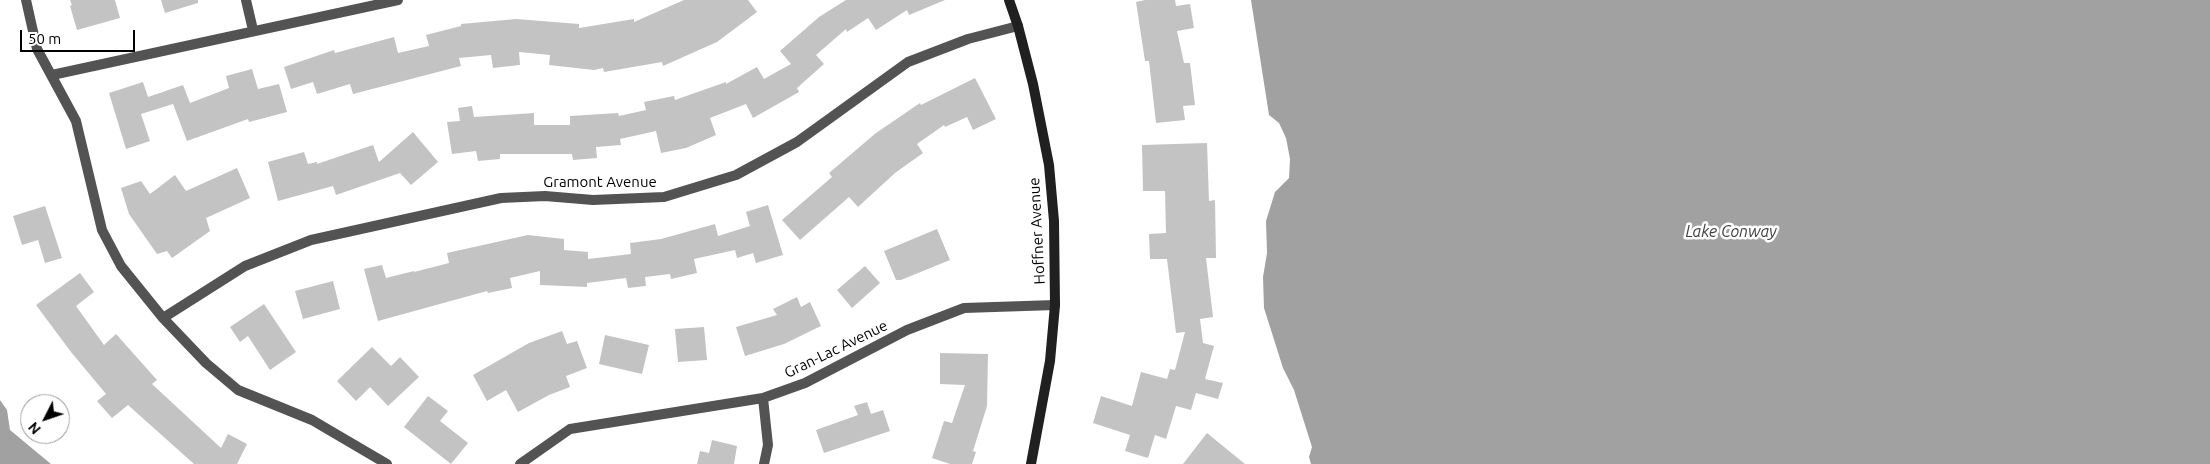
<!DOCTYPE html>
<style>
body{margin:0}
#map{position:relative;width:2210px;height:464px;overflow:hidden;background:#fff;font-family:Ubuntu,sans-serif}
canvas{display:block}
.north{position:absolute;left:20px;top:394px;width:50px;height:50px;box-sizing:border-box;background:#fff;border:1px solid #999;border-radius:50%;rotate:229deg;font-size:14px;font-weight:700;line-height:20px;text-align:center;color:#000}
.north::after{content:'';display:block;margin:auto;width:18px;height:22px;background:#000;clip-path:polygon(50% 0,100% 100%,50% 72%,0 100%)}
.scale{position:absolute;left:20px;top:30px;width:115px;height:22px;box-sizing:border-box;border:2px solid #000;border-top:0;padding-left:6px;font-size:15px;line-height:18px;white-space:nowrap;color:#000;-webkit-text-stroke:4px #fff;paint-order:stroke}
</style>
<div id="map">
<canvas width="2210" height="464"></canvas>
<div class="north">N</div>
<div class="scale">50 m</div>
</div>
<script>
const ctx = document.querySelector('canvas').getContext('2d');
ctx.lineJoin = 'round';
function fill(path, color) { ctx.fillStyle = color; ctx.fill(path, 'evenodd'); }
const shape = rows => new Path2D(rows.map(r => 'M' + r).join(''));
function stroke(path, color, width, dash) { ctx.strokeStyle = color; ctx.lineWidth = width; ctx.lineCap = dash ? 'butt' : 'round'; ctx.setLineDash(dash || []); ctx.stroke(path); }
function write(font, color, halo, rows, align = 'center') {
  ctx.font = font + ' Ubuntu,sans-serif'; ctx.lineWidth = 5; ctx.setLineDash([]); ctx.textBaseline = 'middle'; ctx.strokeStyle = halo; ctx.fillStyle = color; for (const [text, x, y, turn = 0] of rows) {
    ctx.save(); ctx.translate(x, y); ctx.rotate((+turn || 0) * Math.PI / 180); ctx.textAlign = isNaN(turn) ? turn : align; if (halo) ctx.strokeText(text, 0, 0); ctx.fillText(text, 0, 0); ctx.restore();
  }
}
fill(shape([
 [1251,0,2210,0,2210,464,1311,464,1309,457,1312,447,1294,390,1283,368,1264,308,1263,277,1267,253,1266,221,1275,192,1289,178,1290,159,1286,138,1279,123,1269,115],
 [0,400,7,410,10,430,51,464,0,464]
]), '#a1a1a1');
fill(shape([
 [70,0,115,0,120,18,77,30,70,6,72,5],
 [161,0,198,0,198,3,165,13],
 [684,0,748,0,757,12,717,42,663,66,662,62,604,72,603,68,594,70,549,65,550,55,519,52,520,65,493,68,491,55,459,58,461,66,353,94,350,84,317,94,313,82,291,89,284,67,334,50,335,53,394,37,398,53,429,46,426,35,461,26,461,24,516,19,579,24,579,28,634,19,634,22],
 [846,0,945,0,909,15,907,10,876,30,868,18,847,32,846,29,816,55,824,64,797,88,799,92,753,118,746,104,710,118,716,135,686,148,661,153,656,131,620,139,621,145,596,147,597,158,573,160,572,154,500,154,500,159,478,161,476,151,452,154,447,122,460,121,458,108,472,106,474,117,534,113,534,125,570,125,570,116,618,113,619,116,646,110,644,102,674,96,675,100,726,82,726,84,757,67,764,79,791,64,780,51,819,17],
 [1145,0,1175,0,1176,6,1190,4,1194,28,1177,31,1184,63,1190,63,1195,105,1183,106,1185,120,1156,123,1149,61,1145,61,1136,2],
 [252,69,258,89,279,84,287,112,249,122,248,119,187,141,173,104,141,114,150,141,126,149,109,93,143,82,148,97,183,85,190,103,229,88,226,76],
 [975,78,996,119,973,130,967,117,945,127,944,125,917,144,923,153,895,173,858,207,849,197,800,240,782,220,832,177,829,173,876,133,920,103,921,105],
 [413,132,438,162,411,185,400,173,336,195,333,186,278,201,268,162,304,152,308,164,317,162,317,164,373,145,379,162],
 [1207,143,1209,201,1215,200,1216,258,1206,258,1213,317,1200,319,1203,343,1214,346,1205,379,1223,383,1218,399,1196,393,1191,410,1176,406,1166,439,1155,435,1148,458,1125,451,1130,435,1093,423,1101,396,1132,406,1141,372,1167,379,1170,369,1175,370,1185,332,1176,333,1167,259,1150,259,1149,234,1166,233,1165,191,1143,191,1142,145],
 [237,168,250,198,206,218,210,231,172,258,167,251,157,254,129,214,121,188,141,181,150,194,175,175,186,191],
 [768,205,783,255,756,263,753,253,737,258,735,250,694,259,697,273,671,279,670,274,645,277,646,286,628,288,626,278,587,283,587,287,540,285,540,271,510,278,512,288,488,293,487,291,378,321,364,269,382,265,386,278,414,271,414,272,449,263,447,253,528,235,564,239,564,250,588,252,588,259,631,254,630,243,661,239,715,224,718,236,750,226,746,212],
 [45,206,62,258,45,263,38,240,22,245,13,216],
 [937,229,950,260,901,280,896,280,884,251],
 [865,266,880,283,852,308,837,290],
 [80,273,94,292,76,306,104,345,116,334,157,380,152,384,221,448,228,434,247,444,237,464,194,464,128,405,112,418,97,401,106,394,71,352,36,305],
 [333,281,340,309,303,319,295,291],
 [797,297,801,307,810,302,821,326,784,344,745,356,736,327,777,315,773,309],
 [264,304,296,352,270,370,248,336,240,342,230,327],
 [704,327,707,360,678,362,675,329],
 [562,331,567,344,577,341,587,368,566,376,570,387,549,395,518,412,506,390,487,401,473,375,529,343],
 [605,335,649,345,642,374,599,364],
 [372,347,391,366,400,357,419,377,388,406,370,387,356,401,337,381],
 [940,353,988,354,987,406,973,451,976,452,972,464,950,464,932,458,944,421,952,423,965,385,940,384],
 [428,396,448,411,440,421,468,443,451,464,404,427],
 [867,402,871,414,883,410,890,431,824,453,816,430,858,415,854,406],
 [1207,433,1245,464,1183,464],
 [712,440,737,446,734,464,697,464,700,451,709,453]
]), '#c3c3c3');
stroke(shape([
 [26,0,37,49,76,121,102,230,121,266,163,318,206,363,238,390,312,420,387,464],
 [246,0,253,30],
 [52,75,398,0],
 [163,318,245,266,311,240,501,198,545,196,593,200,664,197,736,175,797,142,908,62,968,39,1018,26],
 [763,398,768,445,764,464],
 [520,464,570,429,763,398,805,383,907,330,964,308,1055,305]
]), '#535353', 10);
stroke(shape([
 [1009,0,1018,26,1033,84,1049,165,1054,221,1055,305,1050,361,1031,464]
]), '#202020', 10);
write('15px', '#000', '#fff', [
 ["Gramont Avenue",600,182],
 ["Hoffner Avenue",1037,231,-93],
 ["Gran-Lac Avenue",836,349,-26]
]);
write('italic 16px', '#424242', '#fff', [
 ["Lake Conway",1731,232]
]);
</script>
